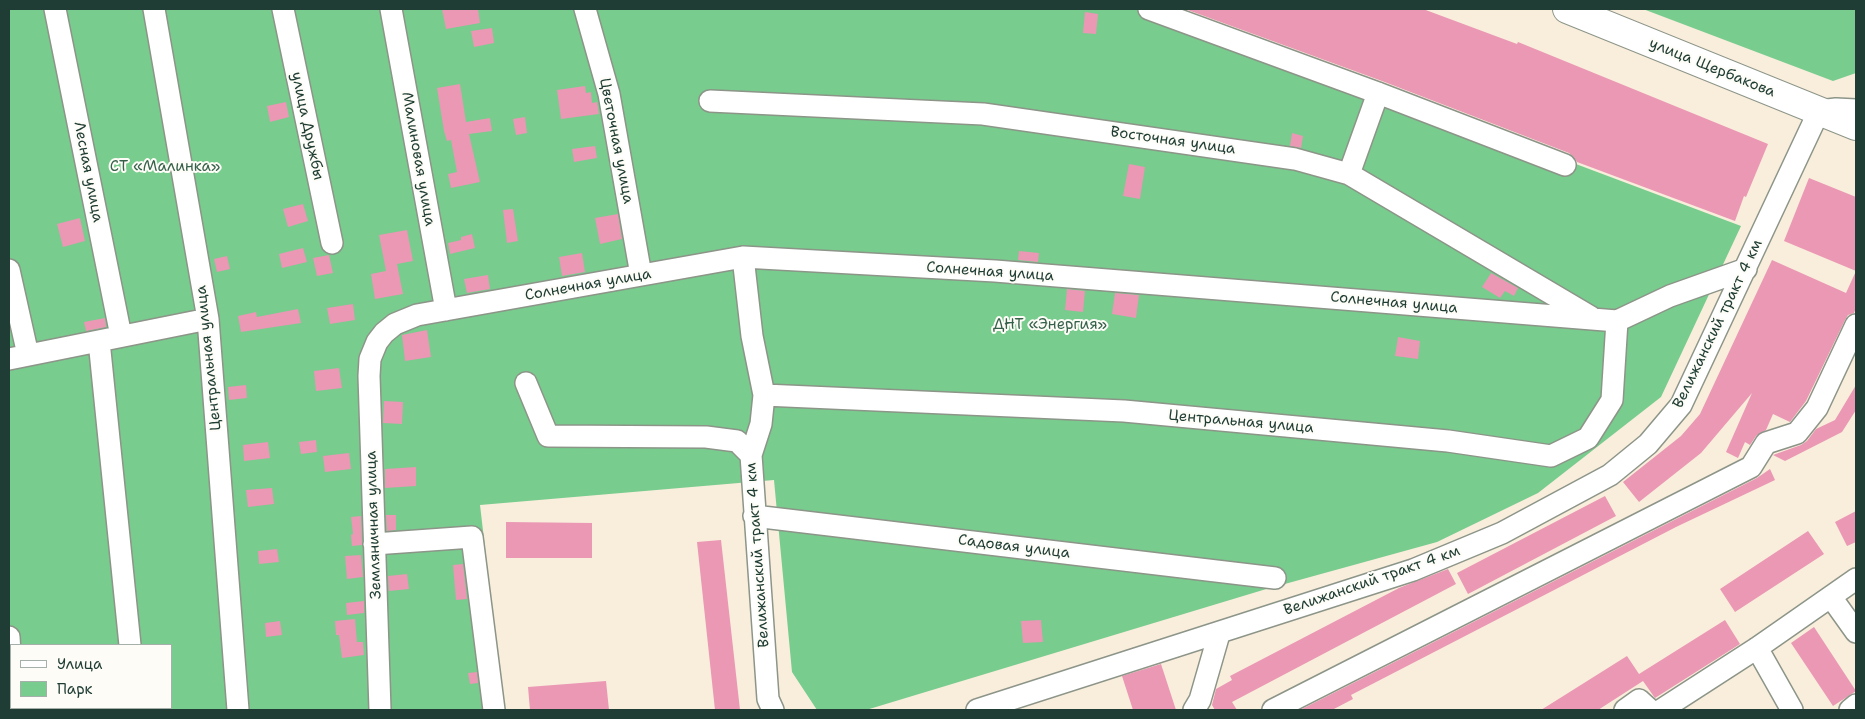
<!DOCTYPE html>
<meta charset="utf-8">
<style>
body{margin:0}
#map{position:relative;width:1865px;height:719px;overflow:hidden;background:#f9eddc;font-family:"Shantell Sans",sans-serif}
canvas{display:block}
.frame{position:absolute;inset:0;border:10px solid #1f3d34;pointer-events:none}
.legend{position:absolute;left:10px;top:644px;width:162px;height:65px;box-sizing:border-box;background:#fdfcf7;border:1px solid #a4b0a9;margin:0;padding:6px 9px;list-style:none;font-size:15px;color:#1f3d34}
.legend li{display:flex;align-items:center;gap:10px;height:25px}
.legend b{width:25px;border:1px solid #a4b0a9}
</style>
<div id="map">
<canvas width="1865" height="719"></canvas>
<div class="frame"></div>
<ul class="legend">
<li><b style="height:6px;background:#fff"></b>Улица</li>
<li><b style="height:14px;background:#78cc8e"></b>Парк</li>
</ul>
</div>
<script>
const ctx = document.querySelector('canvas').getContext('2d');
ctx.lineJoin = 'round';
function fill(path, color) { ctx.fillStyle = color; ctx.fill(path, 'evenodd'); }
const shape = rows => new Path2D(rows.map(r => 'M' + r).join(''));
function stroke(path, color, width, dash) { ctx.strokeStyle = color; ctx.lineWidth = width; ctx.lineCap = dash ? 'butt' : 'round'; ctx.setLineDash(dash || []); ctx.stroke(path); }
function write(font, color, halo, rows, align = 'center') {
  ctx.font = font + ' "Shantell Sans",sans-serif'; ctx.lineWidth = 4; ctx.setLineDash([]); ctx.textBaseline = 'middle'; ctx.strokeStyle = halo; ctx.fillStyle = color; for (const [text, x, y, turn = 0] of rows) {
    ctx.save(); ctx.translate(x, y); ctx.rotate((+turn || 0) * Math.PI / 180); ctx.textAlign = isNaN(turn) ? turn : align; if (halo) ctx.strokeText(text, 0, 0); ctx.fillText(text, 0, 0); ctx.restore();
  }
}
fill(shape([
 [9,9,1163,9,1741,226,1661,397,1538,493,1437,542,1263,590,866,710,817,710,792,672,774,480,480,505,504,710,9,710],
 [11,645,171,645,171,708,11,708],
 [1643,9,1856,9,1856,73,1833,81]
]), '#78cc8e');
fill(shape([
 [442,9,478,9,480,23,446,29],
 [1185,9,1423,9,1517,44,1518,42,1768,144,1746,197,1744,196,1735,221,1577,162,1574,157,1569,153,1382,81],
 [1085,12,1098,14,1096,34,1083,33],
 [492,28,494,43,474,47,471,31],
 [460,84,466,122,490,118,492,131,469,134,480,182,451,188,448,174,457,172,451,140,447,141,444,131,437,88],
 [585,86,586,93,591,92,592,103,597,102,599,114,561,119,557,90],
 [286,102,289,117,270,122,267,106],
 [525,117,527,133,516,135,513,119],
 [1292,133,1303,136,1301,148,1290,146],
 [595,146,597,158,574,162,572,149],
 [1129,164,1145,167,1140,199,1123,196],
 [1809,178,1856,197,1856,308,1854,313,1848,315,1845,320,1806,401,1790,422,1773,414,1766,430,1756,436,1750,445,1745,442,1738,458,1726,452,1752,393,1701,453,1639,502,1623,482,1681,436,1700,414,1772,260,1846,293,1856,271,1784,241],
 [303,204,308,221,288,227,283,209],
 [513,209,518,241,507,243,503,210],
 [618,214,622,239,600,244,595,218],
 [80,218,85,241,63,247,57,224],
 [407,230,413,261,397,264,403,294,375,299,371,274,386,271,379,235],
 [472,234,475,248,450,254,448,243,461,240,461,237],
 [303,248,307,262,282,268,279,254],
 [1019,251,1039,253,1038,262,1018,260],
 [582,253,585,272,562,276,559,257],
 [329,255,333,273,317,276,313,258],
 [227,256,230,269,217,272,214,259],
 [1491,273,1518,288,1514,296,1505,291,1500,298,1482,287],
 [488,275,490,289,467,293,464,279],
 [1067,289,1085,291,1083,312,1065,310],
 [1115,293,1139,295,1136,318,1112,314],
 [353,304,355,320,330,324,327,308],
 [298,309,301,323,241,332,238,316,256,312,257,317],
 [105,318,106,327,86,331,84,322],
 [427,330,431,357,405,361,402,335],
 [1398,337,1420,341,1418,359,1395,356],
 [339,368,342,388,316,391,314,371],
 [246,385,247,398,229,400,228,387],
 [1856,385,1856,410,1842,432,1785,461,1773,455,1801,445,1807,441,1816,429,1835,420],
 [384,401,403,402,402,424,383,423],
 [316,440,317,452,301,454,299,442],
 [268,442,270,458,244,461,243,445],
 [349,453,351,469,325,472,323,456],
 [416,467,416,486,385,488,385,469],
 [1770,469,1775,480,1676,527,1351,695,1353,699,1332,710,1300,710,1757,478],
 [272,488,274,504,248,507,246,490],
 [1605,496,1616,516,1468,594,1457,573],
 [1856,511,1856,542,1847,546,1835,522],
 [386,515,396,515,396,530,387,531],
 [361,516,362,545,352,546,351,535,353,534,351,517],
 [506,522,592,523,592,558,506,558],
 [1808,531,1824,554,1735,612,1720,589],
 [721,540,740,710,715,710,697,542],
 [277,549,279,562,259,564,258,551],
 [361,555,363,577,347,579,345,556],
 [463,564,467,599,456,600,453,565],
 [1448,569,1456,584,1232,702,1237,710,1215,710,1212,705,1216,689,1232,680,1230,676,1399,588],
 [407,574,409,589,389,591,388,576],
 [364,601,364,613,347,615,346,603],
 [355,619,357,642,363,642,364,655,342,658,339,635,336,635,335,621],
 [1041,620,1043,642,1023,643,1021,621],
 [1725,620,1740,644,1655,698,1643,681,1598,710,1541,710,1627,656,1641,677,1639,674],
 [280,621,282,635,266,637,265,623],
 [1814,627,1856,691,1833,706,1791,643],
 [1161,664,1176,710,1133,710,1122,676],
 [477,672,478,683,470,684,468,673],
 [606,681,609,710,530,710,528,687]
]), '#ea98b4');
const minor = shape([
 [55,9,121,336],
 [154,9,208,319,238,710],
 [283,9,332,243],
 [391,9,446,310],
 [585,9,609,94,641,275],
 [1149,9,1378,93,1565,165],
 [710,101,983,114,1295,159,1349,174,1591,317],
 [1349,174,1378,93],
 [743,257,752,336,764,395,761,424,751,455],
 [9,270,28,355],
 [1617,321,1670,296,1746,269],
 [99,341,130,645],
 [9,359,208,319],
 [526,383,548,436,706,437,737,441,751,455,768,699,773,710],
 [764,395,1124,411,1448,441,1551,456,1588,438,1612,400,1617,321],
 [754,516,1275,578],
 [374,544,472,537,494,710],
 [1831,597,1856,632],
 [9,637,11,670],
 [1757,648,1792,710],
 [14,708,14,710],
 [136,708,136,710],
 [380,710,369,376,370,359,377,342,384,333,395,324,417,315,743,257,995,271,1617,321],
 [977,710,1413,570,1502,533,1610,475,1648,444,1681,405,1819,111,1836,109,1856,110],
 [1194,710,1200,700,1219,634],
 [1273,710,1751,467,1766,443,1797,433,1817,408,1856,325],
 [1625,710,1639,700,1650,710],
 [1661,710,1757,648,1856,579],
 [1850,710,1856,705]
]);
const major = shape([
 [1567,9,1856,126]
]);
stroke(minor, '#8c9588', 24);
stroke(major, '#8c9588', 30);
stroke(minor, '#fff', 21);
stroke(major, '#fff', 28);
write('15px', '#1f3d34', '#fdfcf7', [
 ["улица Щербакова",1712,68,22],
 ["улица Дружбы",307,126,78],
 ["Цветочная улица",616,141,79],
 ["Восточная улица",1173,141,8],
 ["Малиновая улица",418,159,80],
 ["Лесная улица",88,172,79],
 ["Солнечная улица",990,272,4],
 ["Солнечная улица",588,285,-10],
 ["Солнечная улица",1394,303,5],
 ["Велижанский тракт 4 км",1718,324,-64],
 ["Центральная улица",209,358,-96],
 ["Центральная улица",1241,422,5],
 ["Земляничная улица",374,525,-92],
 ["Садовая улица",1014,547,7],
 ["Велижанский тракт 4 км",758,555,-94],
 ["Велижанский тракт 4 км",1372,581,-19]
]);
write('15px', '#35614a', '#fdfcf7', [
 ["CТ «Малинка»",165,167],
 ["ДНТ «Энергия»",1050,325]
]);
</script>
